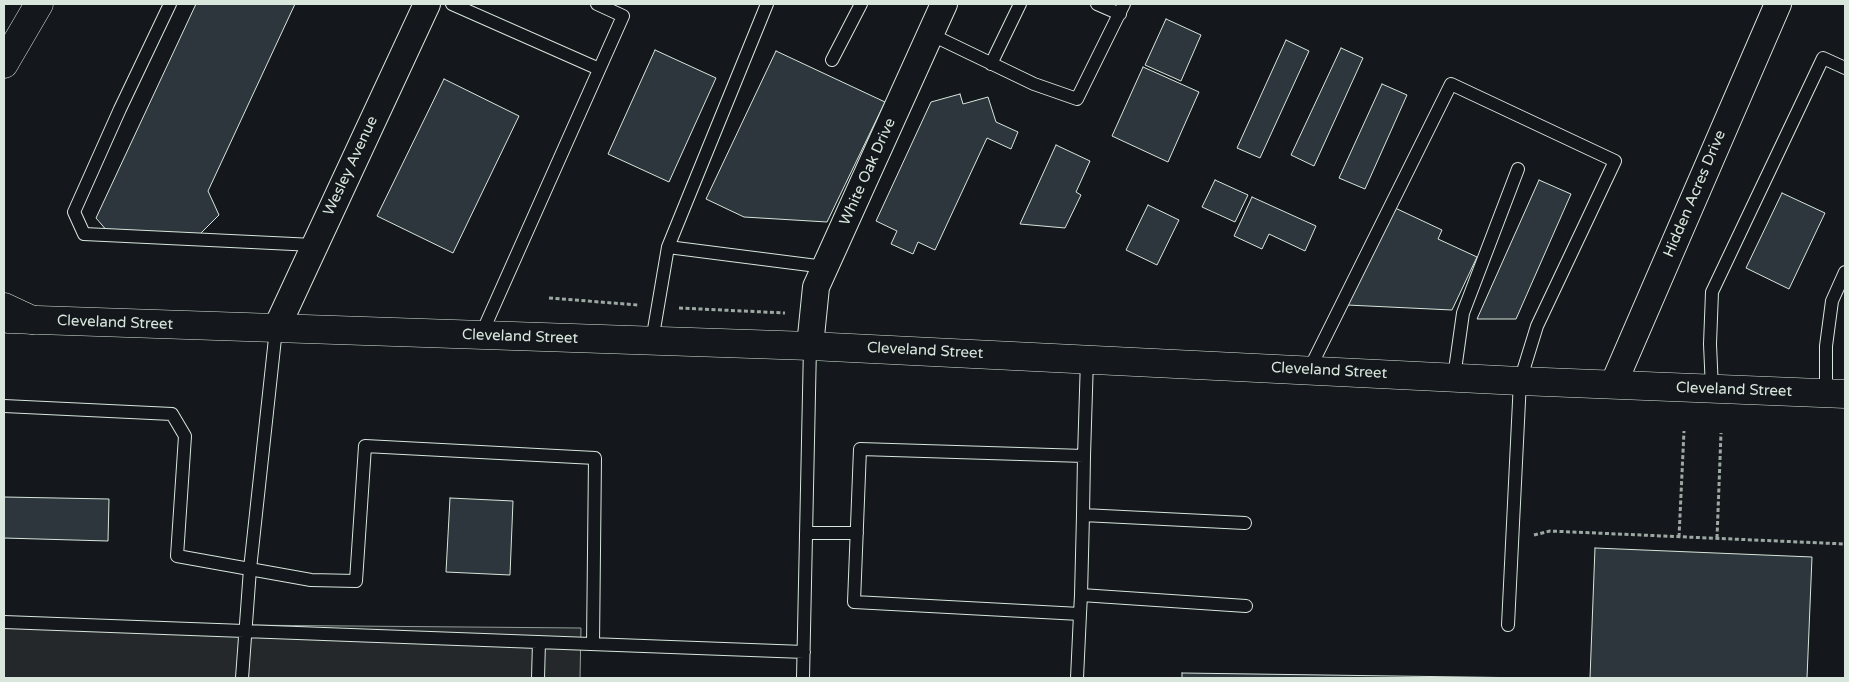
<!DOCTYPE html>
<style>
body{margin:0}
#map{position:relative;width:1849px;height:682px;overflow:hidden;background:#14181c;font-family:"Varela Round",sans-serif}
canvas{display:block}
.frame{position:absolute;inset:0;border:5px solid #d8e6dc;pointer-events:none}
</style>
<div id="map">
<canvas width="1849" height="682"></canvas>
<div class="frame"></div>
</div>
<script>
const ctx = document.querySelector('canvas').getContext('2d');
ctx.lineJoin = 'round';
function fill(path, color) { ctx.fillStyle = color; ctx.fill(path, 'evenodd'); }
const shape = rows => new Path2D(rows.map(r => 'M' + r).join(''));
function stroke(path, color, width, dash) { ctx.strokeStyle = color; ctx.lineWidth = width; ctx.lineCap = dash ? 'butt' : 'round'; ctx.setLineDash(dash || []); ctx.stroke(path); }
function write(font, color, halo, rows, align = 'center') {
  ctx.font = font + ' "Varela Round",sans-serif'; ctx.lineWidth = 4; ctx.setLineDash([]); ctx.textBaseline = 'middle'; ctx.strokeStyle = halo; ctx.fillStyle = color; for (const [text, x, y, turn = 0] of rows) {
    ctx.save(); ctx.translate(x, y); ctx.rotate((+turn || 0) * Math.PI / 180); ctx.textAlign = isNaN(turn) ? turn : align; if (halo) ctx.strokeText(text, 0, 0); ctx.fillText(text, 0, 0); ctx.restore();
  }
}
const parking = shape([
 [4,623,581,628,580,678,4,678,4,623]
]);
fill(parking, '#24282b');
stroke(parking, '#939e99', 1);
const building = shape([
 [196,4,295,4,208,191,219,215,198,236,108,232,96,218,196,4],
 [1166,19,1201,35,1181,81,1145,65,1166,19],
 [1286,40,1309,51,1260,158,1237,148,1286,40],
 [1341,48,1363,58,1314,166,1291,155,1341,48],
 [655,50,716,78,669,182,608,154,655,50],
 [776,51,885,102,827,222,744,217,706,199,776,51],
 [1143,67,1199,92,1168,162,1112,136,1143,67],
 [444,79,519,116,453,253,377,216,444,79],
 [1382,84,1407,95,1365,189,1339,178,1382,84],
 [960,94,963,104,988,97,996,122,1018,132,1011,149,987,138,935,250,918,242,913,254,891,244,897,231,876,221,931,102,960,94],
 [1056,145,1090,161,1076,192,1081,195,1065,228,1020,224,1056,145],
 [1215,180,1248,195,1235,222,1202,207,1215,180],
 [1539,180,1571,194,1516,319,1477,319,1539,180],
 [1782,193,1825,213,1789,289,1746,268,1782,193],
 [1252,197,1316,226,1305,251,1269,234,1262,249,1234,236,1252,197],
 [1148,205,1179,220,1157,265,1126,250,1148,205],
 [1393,207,1442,230,1438,239,1477,257,1452,310,1347,305,1393,207],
 [4,497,109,499,108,541,4,538,4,497],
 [450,498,513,501,510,575,446,572,450,498],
 [1595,548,1812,557,1807,678,1590,678,1595,548],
 [1182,673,1535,678,1182,678,1182,673]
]);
fill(building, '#2c363c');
stroke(building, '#d8e6dc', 1);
const service = shape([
 [170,4,120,109,74,212,84,234,314,245],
 [452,4,599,69],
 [1097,4,1120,14],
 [930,34,1034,84,1077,99,1124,4],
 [832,60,861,4],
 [991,64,1020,4],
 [668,247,767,4],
 [481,335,623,16,597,4],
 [652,341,668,247,825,267],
 [1309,370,1451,84,1615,161,1537,326,1520,381,1508,625],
 [1454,377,1463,313,1518,169],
 [1712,389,1710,344,1712,292,1823,58,1845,68],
 [1826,393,1826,346,1832,301,1845,272],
 [4,406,172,414,185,436,177,556,311,580,356,581,365,446,595,458,593,644],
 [1084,456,860,449,854,602,1080,614,1081,595,1083,515,1084,456,1087,359],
 [1083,515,1245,523],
 [806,533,857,533],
 [1081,595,1246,606],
 [4,622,804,652],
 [242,678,250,569,276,329],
 [538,678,539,642],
 [803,678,810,346],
 [1077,678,1080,614]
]);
const minor = shape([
 [276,329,427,4],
 [810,346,816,287,944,4],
 [1613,385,1778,4]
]);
const primary = shape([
 [8,319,810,346,1520,381,1845,394]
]);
const trunk = shape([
 [4,64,39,4],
 [4,307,32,320]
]);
stroke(service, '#d8e6dc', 14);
stroke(minor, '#d8e6dc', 28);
stroke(primary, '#d8e6dc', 29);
stroke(trunk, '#d8e6dc', 29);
stroke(shape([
 [549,298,638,305],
 [679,308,785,313],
 [1534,535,1550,531,1845,544],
 [1679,537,1684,431],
 [1717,538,1721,433]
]), '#9da8a2', 3, [4, 2.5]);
stroke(service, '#14181c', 12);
stroke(minor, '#14181c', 26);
stroke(primary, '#14181c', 28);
stroke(trunk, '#14181c', 28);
write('15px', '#d8e6dc', '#14181c', [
 ["Wesley Avenue",351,166,-65],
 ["White Oak Drive",868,172,-66],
 ["Hidden Acres Drive",1695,194,-67],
 ["Cleveland Street",115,323,2],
 ["Cleveland Street",520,337,2],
 ["Cleveland Street",925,351,3],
 ["Cleveland Street",1329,371,3],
 ["Cleveland Street",1734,390,2]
]);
</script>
